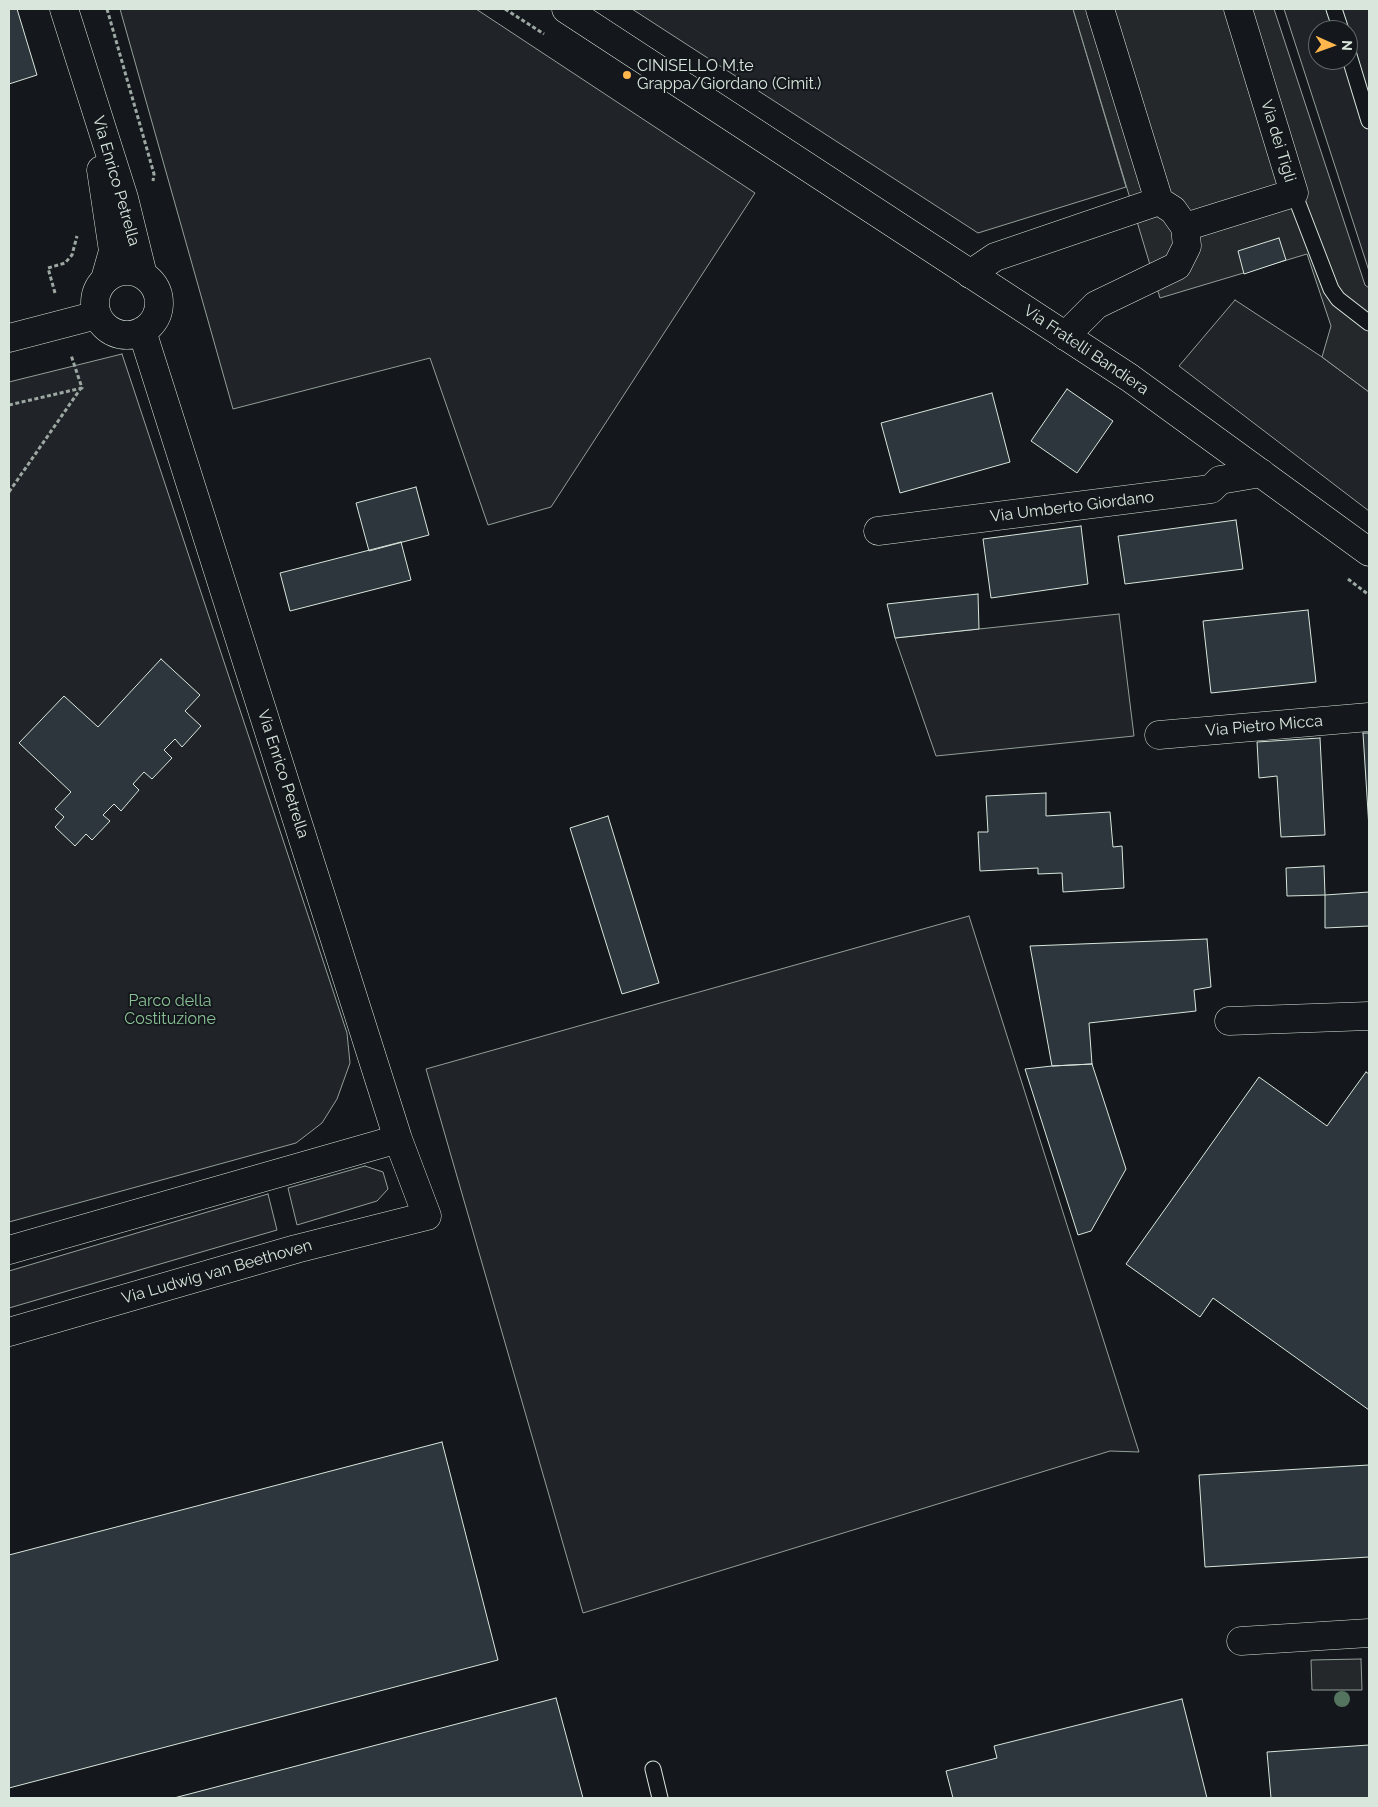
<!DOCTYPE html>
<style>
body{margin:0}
#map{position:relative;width:1378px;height:1807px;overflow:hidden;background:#14181c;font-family:Raleway,sans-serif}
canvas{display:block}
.frame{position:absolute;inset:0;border:10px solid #d8e6dc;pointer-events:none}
.north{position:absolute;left:1308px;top:20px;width:50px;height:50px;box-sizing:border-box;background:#14181c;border:1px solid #626a69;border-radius:50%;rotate:92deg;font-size:14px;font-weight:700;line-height:20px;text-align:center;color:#d8e6dc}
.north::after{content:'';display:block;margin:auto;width:18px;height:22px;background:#ffb74d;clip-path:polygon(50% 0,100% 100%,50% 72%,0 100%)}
</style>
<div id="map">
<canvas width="1378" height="1807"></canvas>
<div class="frame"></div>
<div class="north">N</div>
</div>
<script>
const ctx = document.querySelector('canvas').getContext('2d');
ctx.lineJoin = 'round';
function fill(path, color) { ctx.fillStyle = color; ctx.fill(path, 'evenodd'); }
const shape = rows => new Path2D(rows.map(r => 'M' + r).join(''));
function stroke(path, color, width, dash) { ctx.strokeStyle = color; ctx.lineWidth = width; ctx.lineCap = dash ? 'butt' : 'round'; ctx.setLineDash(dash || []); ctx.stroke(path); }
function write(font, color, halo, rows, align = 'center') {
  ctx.font = font + ' Raleway,sans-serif'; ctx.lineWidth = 4; ctx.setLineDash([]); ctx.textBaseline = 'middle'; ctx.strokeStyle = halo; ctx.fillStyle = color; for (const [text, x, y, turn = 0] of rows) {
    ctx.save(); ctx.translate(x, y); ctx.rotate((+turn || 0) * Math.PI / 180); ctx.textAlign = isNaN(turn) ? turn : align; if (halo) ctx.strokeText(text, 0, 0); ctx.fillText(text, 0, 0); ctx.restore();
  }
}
const green = shape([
 [120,9,476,9,755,193,551,507,488,525,430,358,233,409,120,9],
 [632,9,1073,9,1126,187,978,233,632,9],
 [1284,9,1369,9,1369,271,1284,9],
 [1318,30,1348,30,1348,60,1318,60,1318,30],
 [1235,300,1322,357,1369,392,1369,511,1179,366,1235,300],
 [122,354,347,1033,350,1063,337,1099,322,1123,296,1143,9,1222,9,382,122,354],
 [1119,614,1134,736,936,756,895,638,1119,614],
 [969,916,1139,1452,1110,1451,583,1613,426,1069,969,916],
 [365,1166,383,1172,388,1189,377,1201,297,1225,288,1188,365,1166],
 [268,1194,277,1230,9,1308,9,1271,268,1194]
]);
fill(green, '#202428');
stroke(green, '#939e99', 1);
const parking = shape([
 [1073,9,1274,9,1365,285,1369,288,1369,392,1322,357,1331,326,1307,254,1160,298,1073,9],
 [1361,1659,1362,1690,1312,1690,1311,1660,1361,1659]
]);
fill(parking, '#24282b');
stroke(parking, '#939e99', 1);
const building = shape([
 [9,9,17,9,37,75,9,84,9,9],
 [1279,238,1286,260,1244,274,1238,251,1279,238],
 [1067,389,1113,421,1077,473,1031,441,1067,389],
 [992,393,1010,462,900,493,881,423,992,393],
 [416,487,429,535,369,551,356,503,416,487],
 [1236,520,1243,569,1125,584,1118,536,1236,520],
 [1081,526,1088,584,991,598,983,539,1081,526],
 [401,542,411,580,290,611,280,573,401,542],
 [978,594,979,629,895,638,887,604,978,594],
 [1308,610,1316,682,1211,693,1203,621,1308,610],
 [161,659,200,695,185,711,201,726,182,747,175,739,164,750,172,758,152,779,144,772,133,784,139,790,121,811,114,804,103,815,110,821,92,840,86,834,75,846,55,827,64,817,55,809,71,792,19,743,64,696,98,727,161,659],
 [1363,733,1369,733,1369,828,1363,733],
 [1320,738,1325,835,1281,837,1277,776,1259,778,1257,742,1320,738],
 [1046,793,1046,816,1110,812,1113,847,1122,846,1124,888,1063,892,1062,873,1038,874,1038,868,980,871,978,832,988,832,986,796,1046,793],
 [608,816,659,983,622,994,570,828,608,816],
 [1324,866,1325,895,1287,896,1286,868,1324,866],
 [1369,892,1369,926,1325,928,1325,895,1369,892],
 [1207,939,1211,987,1194,990,1196,1011,1089,1023,1092,1064,1052,1066,1030,946,1207,939],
 [1092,1064,1126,1169,1091,1231,1078,1235,1025,1069,1052,1066,1092,1064],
 [1366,1072,1369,1074,1369,1410,1213,1298,1200,1317,1126,1264,1259,1077,1327,1126,1366,1072],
 [442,1442,498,1660,9,1788,9,1555,442,1442],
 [1369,1465,1369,1557,1205,1567,1199,1475,1369,1465],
 [556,1698,583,1798,174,1798,556,1698],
 [1182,1699,1207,1798,953,1798,946,1771,997,1758,994,1746,1182,1699],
 [1369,1745,1369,1798,1271,1798,1267,1752,1369,1745]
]);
fill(building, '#2c363c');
stroke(building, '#d8e6dc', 1);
const lane = shape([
 [1334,9,1341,30],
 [1348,52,1369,121],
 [1294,193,1331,289,1338,299,1369,323],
 [653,1769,660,1798]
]);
const street = shape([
 [64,9,124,198,143,275],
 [101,170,113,251,105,279],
 [1185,227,1294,193,1238,9],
 '95 303a32 32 0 1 1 64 0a32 32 0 1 1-64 0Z',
 [970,274,995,257,1159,201],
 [1065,336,1096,305,1177,266,1187,246,1185,227,1173,210,1159,201,1100,9],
 [9,338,97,315],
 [878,531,1211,489,1220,480,1261,473],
 [1159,735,1369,717],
 [1229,1021,1369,1016],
 [9,1250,398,1139],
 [9,1332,296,1249,427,1216,398,1139,142,331],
 [1241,1641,1369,1633]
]);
const secondary = shape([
 [566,9,1130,378,1369,552]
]);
stroke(lane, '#d8e6dc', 17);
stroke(street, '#d8e6dc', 29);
stroke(secondary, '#d8e6dc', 29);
stroke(shape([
 [107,9,154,174,153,181],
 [505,9,544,34],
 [55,293,48,268,65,263,72,255,77,236],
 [9,405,82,388,71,355],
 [9,492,81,388],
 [1348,579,1369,595]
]), '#9da8a2', 3, [4, 2.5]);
stroke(lane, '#14181c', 15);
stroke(street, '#14181c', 28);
stroke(secondary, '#14181c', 28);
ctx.fillStyle = '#55745f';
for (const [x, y] of [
 [1342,1699]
]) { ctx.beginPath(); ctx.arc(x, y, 8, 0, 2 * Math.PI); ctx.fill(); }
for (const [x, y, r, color] of [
 [627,75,5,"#ffb74d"]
]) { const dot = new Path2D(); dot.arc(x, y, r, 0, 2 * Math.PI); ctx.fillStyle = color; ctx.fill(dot); stroke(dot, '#14181c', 2); }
write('16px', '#d8e6dc', '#14181c', [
 ["CINISELLO M.te",637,66],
 ["Grappa/Giordano (Cimit.)",637,84]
], 'left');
write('16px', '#d8e6dc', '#14181c', [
 ["Via dei Tigli",1278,141,73],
 ["Via Enrico Petrella",116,181,74],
 ["Via Fratelli Bandiera",1086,350,34],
 ["Via Umberto Giordano",1072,507,-7],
 ["Via Pietro Micca",1264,726,-5],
 ["Via Enrico Petrella",283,774,72],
 ["Via Ludwig van Beethoven",217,1272,-16]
]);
write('16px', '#8ac095', '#14181c', [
 ["Parco della",170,1001],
 ["Costituzione",170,1019]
]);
</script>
